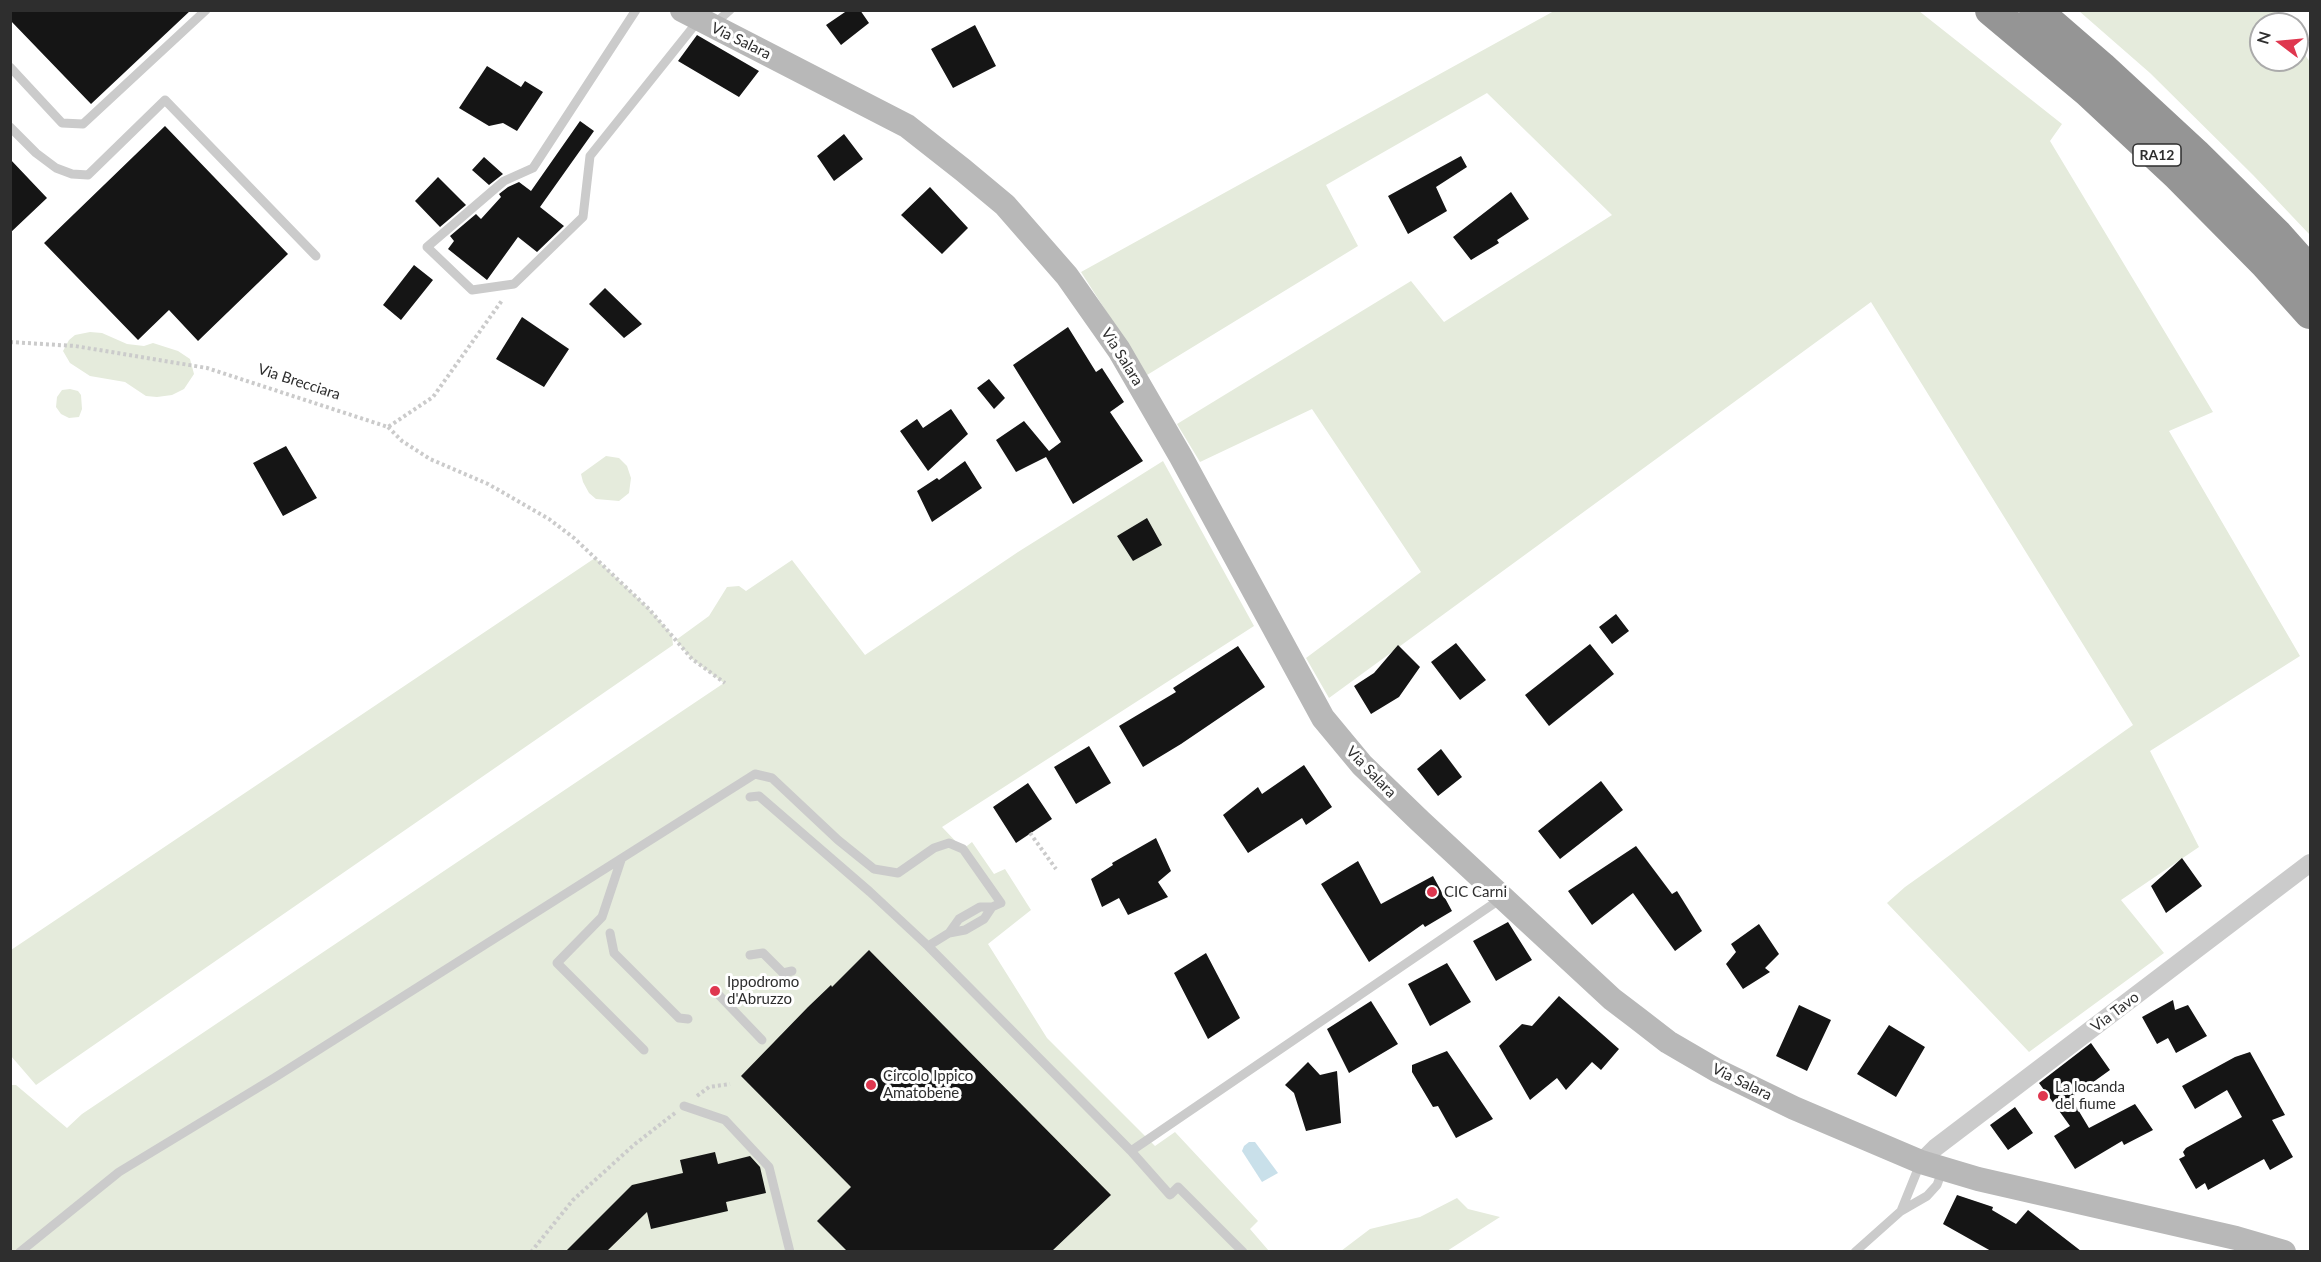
<!DOCTYPE html>
<style>
body{margin:0}
#map{position:relative;width:2321px;height:1262px;overflow:hidden;background:#fff;font-family:Lato,sans-serif}
canvas{display:block}
.frame{position:absolute;inset:0;border:12px solid #2e2e2e;pointer-events:none}
.north{position:absolute;left:2249px;top:12px;width:60px;height:60px;box-sizing:border-box;background:#fff;border:2px solid #ababab;border-radius:50%;rotate:286deg;font-size:16px;font-weight:700;line-height:24px;text-align:center;color:#2e2e2e}
.north::after{content:'';display:block;margin:auto;width:21px;height:27px;background:#df374f;clip-path:polygon(50% 0,100% 100%,50% 72%,0 100%)}
</style>
<div id="map">
<canvas width="2321" height="1262"></canvas>
<div class="frame"></div>
<div class="north">N</div>
</div>
<script>
const ctx = document.querySelector('canvas').getContext('2d');
ctx.lineJoin = 'round';
function fill(path, color) { ctx.fillStyle = color; ctx.fill(path, 'evenodd'); }
const shape = rows => new Path2D(rows.map(r => 'M' + r).join(''));
function stroke(path, color, width, dash) { ctx.strokeStyle = color; ctx.lineWidth = width; ctx.lineCap = dash ? 'butt' : 'round'; ctx.setLineDash(dash || []); ctx.stroke(path); }
function write(font, color, halo, rows, align = 'center') {
  ctx.font = font + ' Lato,sans-serif'; ctx.lineWidth = 6; ctx.setLineDash([]); ctx.textBaseline = 'middle'; ctx.strokeStyle = halo; ctx.fillStyle = color; for (const [text, x, y, turn = 0] of rows) {
    ctx.save(); ctx.translate(x, y); ctx.rotate((+turn || 0) * Math.PI / 180); ctx.textAlign = isNaN(turn) ? turn : align; if (halo) ctx.strokeText(text, 0, 0); ctx.fillText(text, 0, 0); ctx.restore();
  }
}
fill(shape([
 [1554,11,1919,11,2062,124,2050,141,2213,412,2169,431,2300,656,2150,751,2199,847,2121,900,2164,953,2029,1052,1887,903,1905,887,2133,725,1871,302,1329,698,1306,658,1421,572,1312,409,1200,462,1177,424,1411,281,1444,322,1612,215,1487,93,1326,185,1358,246,1147,375,1081,272],
 [2079,11,2274,11,2283,24,2261,24,2261,60,2297,60,2297,44,2310,62,2310,235,2253,175,2150,73],
 [90,332,102,333,127,344,144,346,153,343,178,351,190,359,194,374,184,389,172,395,157,397,146,396,125,382,90,376,70,363,63,351,69,340,75,335],
 [70,389,78,391,81,395,82,409,79,417,69,418,61,414,56,407,57,397,62,390],
 [606,456,619,458,627,466,631,478,629,493,619,501,596,499,589,493,583,482,581,474],
 [1163,461,1254,626,942,827,963,849,972,842,994,874,1005,869,1031,910,988,944,1047,1038,1155,1146,1175,1132,1258,1221,1250,1229,1269,1251,11,1251,10,1085,16,1085,67,1128,82,1114,724,683,692,659,676,640,709,616,727,587,739,586,746,591,792,560,865,655,1018,552],
 [595,558,649,609,672,635,673,645,36,1085,11,1056,11,950],
 [1457,1198,1468,1209,1500,1217,1447,1251,1341,1251,1370,1229,1420,1217]
]), '#e5ebdc');
fill(shape([
 [1249,1142,1255,1142,1278,1173,1262,1182,1242,1151,1244,1146]
]), '#c9e0ea');
fill(shape([
 [10,10,191,10,91,104,10,20],
 [848,10,860,10,869,23,841,45,826,25],
 [975,25,996,66,953,88,931,49],
 [697,35,759,71,739,97,678,61],
 [487,66,521,87,525,81,543,92,517,131,503,123,489,126,459,108],
 [580,121,594,131,540,207,564,226,537,252,518,237,487,280,448,249,454,241,450,236,476,214,481,219,501,197,499,194,508,187,519,182,531,191],
 [165,126,288,254,198,341,169,310,138,340,44,243],
 [844,134,863,159,834,181,817,156],
 [1461,156,1467,167,1436,187,1447,211,1408,234,1388,196],
 [484,157,503,174,489,185,472,170],
 [10,159,47,198,10,233],
 [438,177,466,205,440,227,415,201],
 [930,187,968,228,942,254,901,215],
 [1511,192,1529,219,1497,240,1499,243,1471,260,1453,237],
 [414,265,433,280,401,320,383,305],
 [605,288,642,324,624,338,589,304],
 [522,317,569,349,544,387,496,359],
 [1068,327,1096,372,1102,368,1124,402,1110,412,1143,461,1073,504,1046,457,1016,472,996,440,1024,421,1049,451,1061,442,1013,365],
 [989,379,1005,398,994,409,977,388],
 [951,409,968,434,928,471,900,431,917,419,923,428],
 [286,446,317,498,283,516,253,463],
 [965,461,982,488,932,522,917,491,937,478,939,480],
 [1147,518,1162,545,1133,561,1117,536],
 [1616,614,1629,631,1612,644,1599,627],
 [1456,643,1486,680,1460,700,1431,662],
 [1590,644,1614,674,1549,726,1525,695],
 [1398,645,1420,667,1399,697,1371,714,1354,686,1374,673],
 [1238,646,1265,687,1181,744,1143,767,1119,726,1176,692,1173,688],
 [1089,746,1111,783,1076,804,1054,767],
 [1441,749,1462,777,1438,796,1417,769],
 [1304,765,1332,807,1306,825,1302,818,1248,853,1223,815,1258,787,1262,794],
 [1601,781,1623,810,1560,859,1538,831],
 [1028,783,1052,819,1016,843,993,807],
 [1156,838,1171,871,1158,882,1168,897,1128,915,1119,898,1102,907,1091,879,1113,865,1112,863],
 [1636,846,1672,894,1677,891,1702,931,1675,951,1633,893,1592,925,1568,891],
 [2182,858,2202,886,2166,913,2151,886],
 [1358,861,1381,904,1433,876,1452,911,1425,927,1423,924,1369,962,1321,884],
 [1508,922,1532,960,1496,981,1473,941],
 [1759,924,1779,954,1765,968,1770,972,1743,989,1726,964,1736,952,1731,944],
 [869,950,1111,1195,1052,1251,847,1251,817,1221,851,1187,741,1076,808,1007,831,985,832,987],
 [1206,953,1240,1018,1208,1039,1174,973],
 [1447,963,1471,1002,1430,1026,1408,984],
 [1559,996,1619,1049,1601,1070,1592,1062,1566,1090,1557,1078,1530,1100,1499,1046,1522,1024,1532,1026],
 [2173,1000,2175,1010,2188,1005,2207,1036,2176,1053,2168,1038,2157,1044,2142,1017],
 [1371,1001,1398,1044,1349,1073,1327,1029],
 [1799,1005,1831,1020,1807,1071,1776,1056],
 [1889,1025,1925,1047,1896,1097,1857,1074],
 [2091,1043,2110,1070,2071,1098,2089,1128,2135,1104,2153,1130,2124,1145,2122,1141,2075,1169,2054,1136,2070,1126,2039,1083],
 [1447,1051,1493,1119,1456,1138,1438,1106,1433,1107,1412,1072,1412,1065],
 [2250,1052,2285,1115,2272,1120,2293,1157,2270,1170,2264,1159,2208,1190,2205,1183,2196,1189,2179,1159,2185,1156,2183,1152,2186,1148,2242,1117,2227,1090,2195,1109,2182,1086,2235,1057],
 [1308,1062,1320,1075,1337,1071,1341,1123,1306,1131,1294,1093,1285,1085],
 [2015,1107,2033,1133,2008,1150,1990,1125],
 [715,1152,718,1164,750,1156,760,1167,766,1193,726,1202,728,1211,651,1229,647,1212,607,1251,566,1251,632,1185,683,1173,680,1160],
 [1957,1195,1993,1207,1992,1210,2016,1224,2028,1210,2081,1251,1991,1251,1943,1224]
]), '#151515');
stroke(shape([
 [10,342,75,346,207,368,388,427,433,397,503,299],
 [388,427,402,441,430,459,488,484,549,519,574,538,649,609,692,659,725,683],
 [1030,833,1056,869],
 [697,1096,709,1087,730,1084],
 [531,1252,573,1200,635,1144,675,1113]
]), '#cbcbcb', 4, [3, 3]);
stroke(shape([
 [636,10,533,168,504,181,427,247,472,290,514,284,583,217,590,156,698,21],
 [713,25,730,10],
 [10,67,62,123,83,124,206,10],
 [10,127,36,153,56,168,72,174,88,175,165,100,316,256],
 [750,797,759,796,870,892,928,946,1131,1151,1170,1195,1178,1187,1243,1252],
 [621,860,602,917,557,963,644,1050],
 [610,933,614,953,679,1018,688,1019],
 [949,933,959,919,980,907,992,907],
 [750,955,763,953,783,973,792,971],
 [715,991,762,1040],
 [684,1106,725,1120,769,1167,790,1252],
 [1131,1151,1502,898],
 [1920,1164,1901,1211,1927,1196,1937,1185,1943,1169],
 [20,1252,119,1172,274,1078,755,774,772,778,838,840,874,869,898,873,934,848,949,843,963,849,1001,903,992,907,984,919,965,930,949,933,928,946],
 [1855,1252,1901,1211]
]), '#cbcbcb', 9);
stroke(shape([
 [1921,1162,1935,1148,2310,863]
]), '#cbcbcb', 18);
stroke(shape([
 [682,10,907,126,963,170,1005,205,1067,276,1119,350,1181,457,1323,718,1362,765,1420,821,1612,999,1637,1018,1668,1042,1716,1070,1794,1108,1921,1162,1978,1179,2236,1238,2284,1252]
]), '#b8b8b8', 24);
stroke(shape([
 [1991,10,2089,92,2177,174,2266,264,2310,313],
 [2035,10,2101,67,2195,154,2277,235,2310,272]
]), '#959595', 32);
for (const [x, y, r, color] of [
 [1432,892,6,"#df374f"],
 [715,991,6,"#df374f"],
 [871,1085,6,"#df374f"],
 [2043,1096,6,"#df374f"]
]) { const dot = new Path2D(); dot.arc(x, y, r, 0, 2 * Math.PI); ctx.fillStyle = color; ctx.fill(dot); stroke(dot, '#fff', 2); }
for (const [x, y, w] of [
 [2157,155,48]
]) { const box = new Path2D(); box.roundRect(x - w / 2, y - 11, w, 22, 4.5); ctx.fillStyle = '#fff'; ctx.fill(box); stroke(box, '#2e2e2e', 1.5); }
write('bold 14px', '#2e2e2e', null, [
 ["RA12",2157,155]
]);
write('15px', '#2e2e2e', '#fff', [
 ["Via Salara",741,41,26],
 ["Via Salara",1122,357,58],
 ["Via Brecciara",299,382,18],
 ["Via Salara",1371,772,46],
 ["Via Tavo",2115,1012,-37],
 ["Via Salara",1742,1082,26]
]);
write('15px', '#2e2e2e', '#fff', [
 ["CIC Carni",1444,892],
 ["Ippodromo",727,982],
 ["d'Abruzzo",727,999],
 ["Circolo Ippico",883,1076],
 ["Amatobene",883,1093],
 ["La locanda",2055,1087],
 ["del fiume",2055,1104]
], 'left');
</script>
